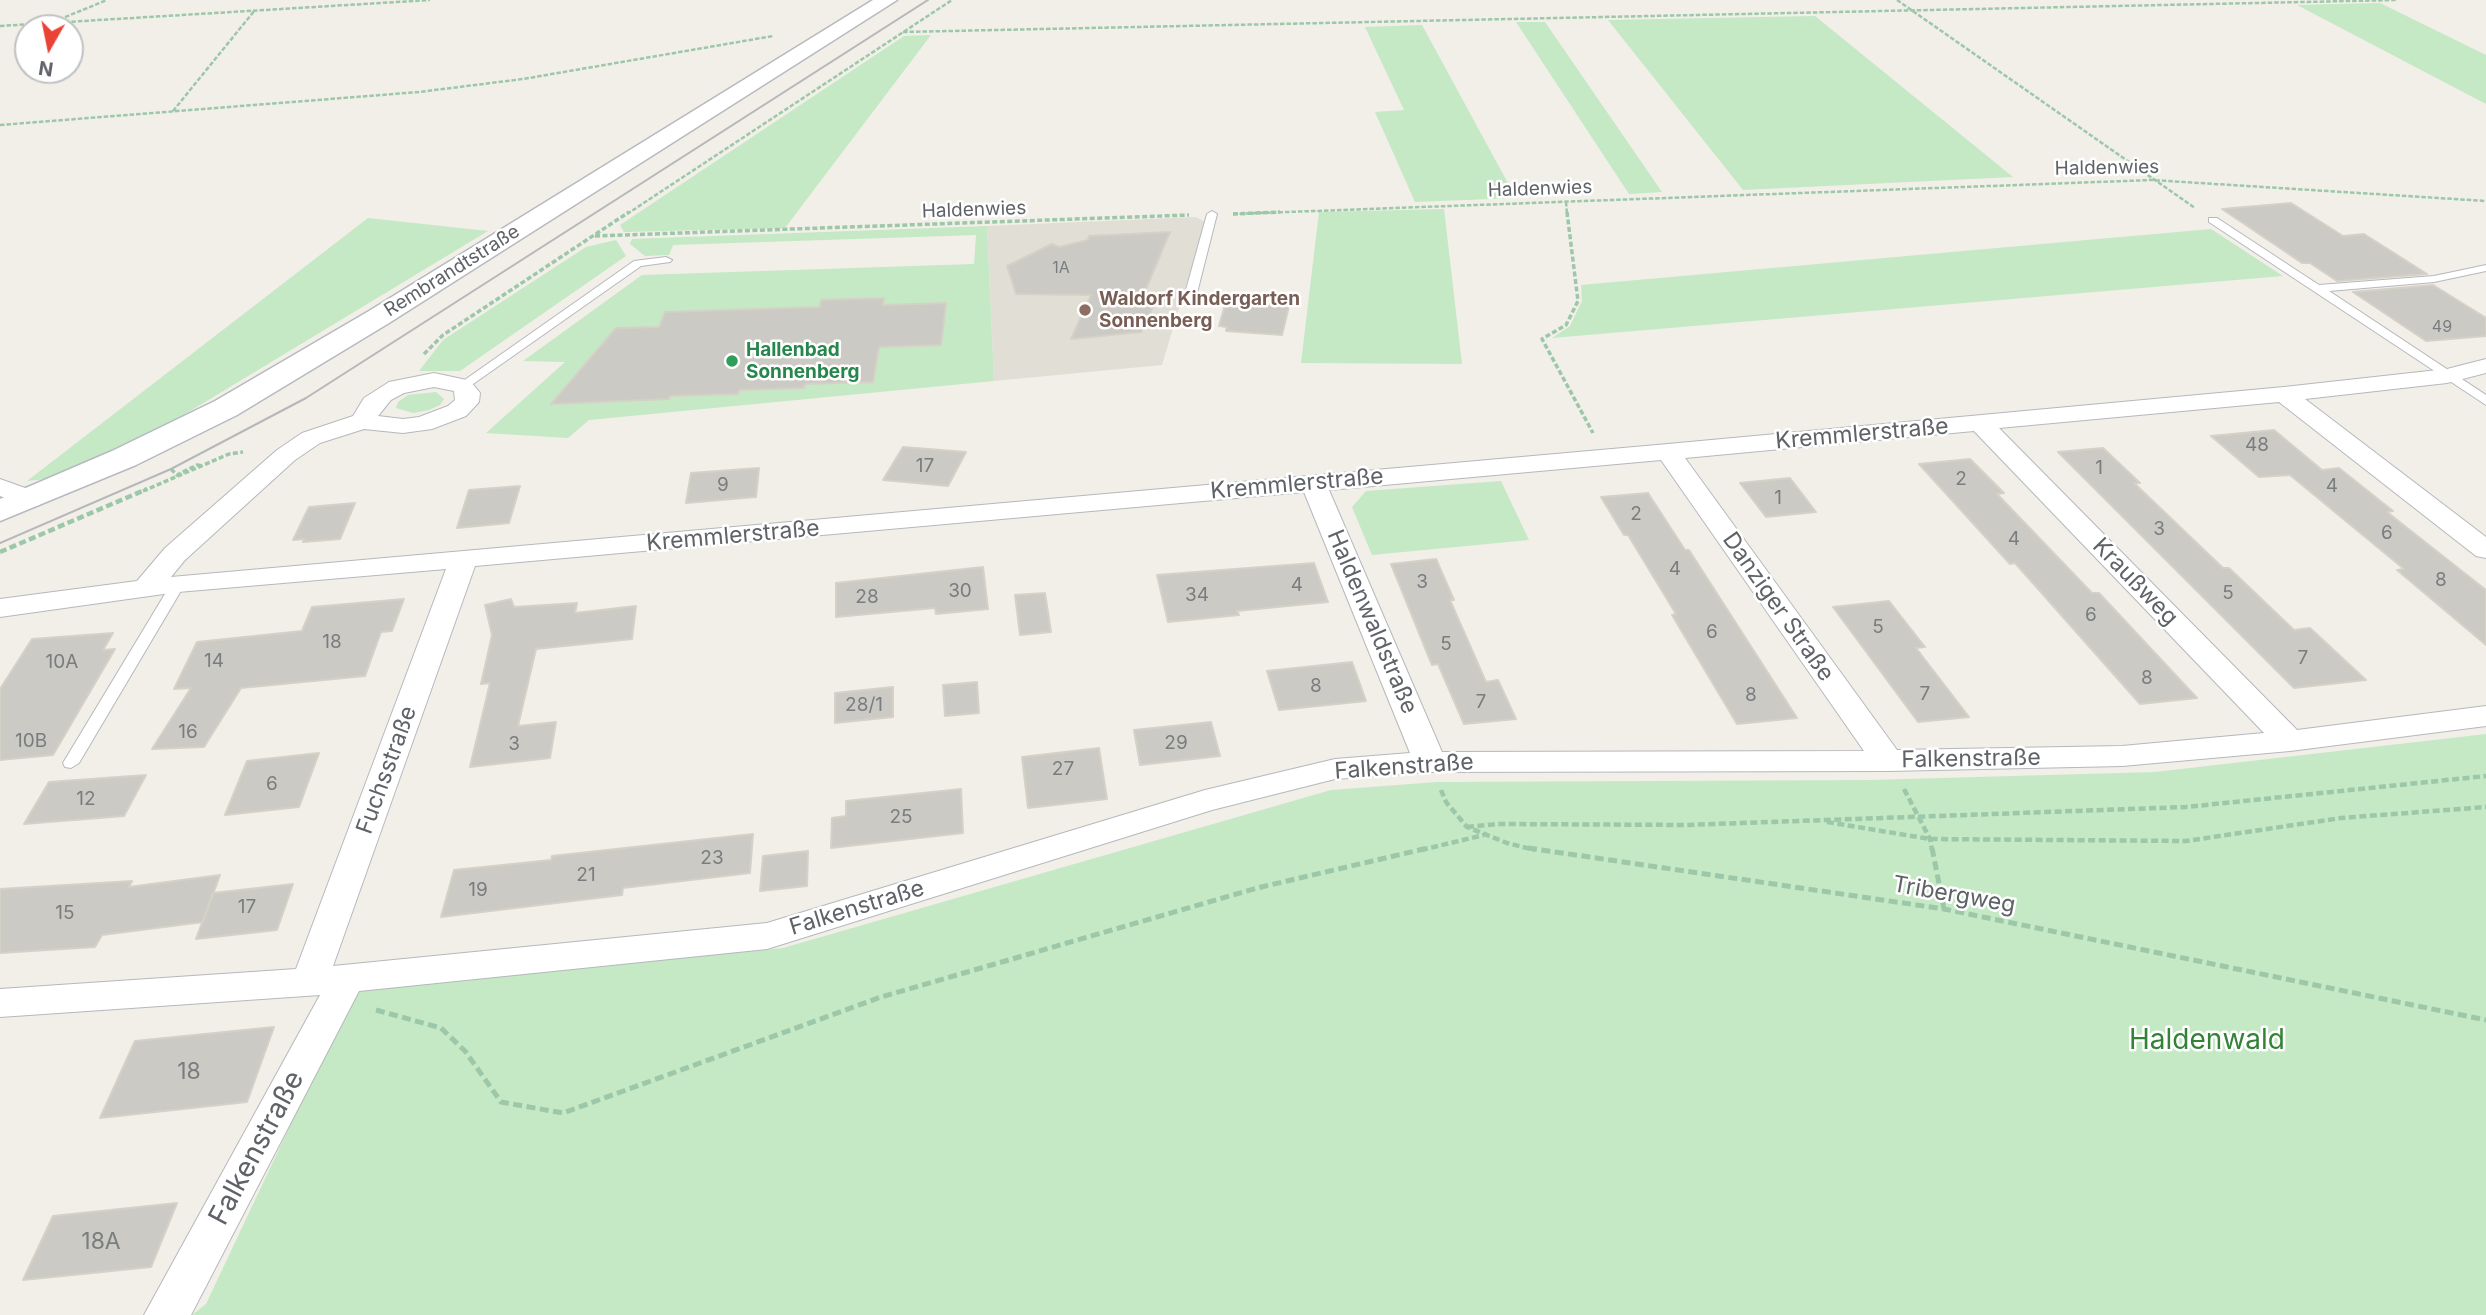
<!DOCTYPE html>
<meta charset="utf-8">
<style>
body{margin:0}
#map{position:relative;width:2486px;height:1315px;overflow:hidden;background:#f1efe8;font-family:Inter,sans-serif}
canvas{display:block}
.north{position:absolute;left:14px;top:14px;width:70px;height:70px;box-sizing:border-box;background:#fff;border:2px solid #bfc1c3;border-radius:50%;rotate:189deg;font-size:19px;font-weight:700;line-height:28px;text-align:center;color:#5f6368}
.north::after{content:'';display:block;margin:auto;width:24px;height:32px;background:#ea4335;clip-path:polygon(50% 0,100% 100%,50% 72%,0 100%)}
</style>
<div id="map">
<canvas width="2486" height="1315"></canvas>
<div class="north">N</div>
</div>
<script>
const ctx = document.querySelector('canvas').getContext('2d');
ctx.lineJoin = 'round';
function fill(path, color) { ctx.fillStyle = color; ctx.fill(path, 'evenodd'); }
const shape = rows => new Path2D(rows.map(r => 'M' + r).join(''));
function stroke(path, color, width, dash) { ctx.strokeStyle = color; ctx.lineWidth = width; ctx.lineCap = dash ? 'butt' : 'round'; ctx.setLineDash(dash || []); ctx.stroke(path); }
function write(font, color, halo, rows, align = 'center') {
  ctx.font = font + ' Inter,sans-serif'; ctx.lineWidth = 5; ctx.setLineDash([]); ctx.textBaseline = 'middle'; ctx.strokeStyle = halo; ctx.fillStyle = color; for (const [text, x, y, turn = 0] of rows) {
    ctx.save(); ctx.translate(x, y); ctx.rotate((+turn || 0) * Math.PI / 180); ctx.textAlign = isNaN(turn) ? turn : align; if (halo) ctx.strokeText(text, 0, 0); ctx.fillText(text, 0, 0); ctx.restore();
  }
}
fill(shape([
 [1196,217,1205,222,1162,365,994,381,987,226]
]), '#e1ded6');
fill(shape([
 [2380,3,2486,55,2486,104,2297,5],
 [1815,16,2013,177,1743,190,1608,20],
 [1516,22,1545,22,1662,192,1629,194],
 [1422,25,1516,198,1415,202,1375,112,1404,110,1365,27],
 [931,35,785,228,624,232,620,225,904,36],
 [1444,209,1462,364,1301,363,1319,212],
 [368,218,488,231,167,425,66,477,27,481],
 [987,226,994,381,589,420,568,438,486,433,565,362,523,361,642,275,974,264,976,235,673,245,669,255,645,256,630,244,632,239],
 [2211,229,2283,276,1552,338,1570,326,1582,301,1581,285],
 [616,240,626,256,460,371,419,371,443,340,586,247],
 [436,392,444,399,440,405,429,410,413,413,396,408,398,402,408,395],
 [1501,481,1529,540,1372,555,1352,507,1366,491],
 [2486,734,2486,1315,192,1315,206,1304,355,988,783,948,1331,790,1437,782,1871,780,2155,772]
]), '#c5e8c5');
const building = shape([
 [2291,203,2343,236,2364,234,2427,274,2337,281,2310,263,2302,263,2222,209,2291,203],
 [1170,232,1143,296,1158,297,1141,332,1071,339,1091,295,1016,294,1007,266,1052,244,1059,247,1088,240,1089,236,1170,232],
 [2433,285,2486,318,2486,336,2426,341,2353,292,2433,285],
 [884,298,883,305,946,303,941,345,879,347,873,382,805,384,804,388,739,390,738,394,670,396,669,399,551,404,616,328,659,327,665,312,820,307,821,300,884,298],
 [1227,298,1266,300,1264,305,1289,306,1282,335,1226,331,1227,327,1219,326,1227,298],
 [2274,430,2322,470,2339,468,2393,511,2387,512,2486,590,2486,645,2397,570,2404,569,2290,475,2259,477,2211,436,2274,430],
 [903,447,966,452,948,486,883,480,903,447],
 [2103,448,2140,483,2134,483,2223,568,2229,568,2294,630,2310,628,2366,680,2294,688,2058,452,2103,448],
 [1970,459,2004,493,1997,494,2092,593,2099,593,2197,698,2140,704,2015,563,2010,564,1919,464,1970,459],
 [759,468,756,497,686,503,691,473,759,468],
 [1790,478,1816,512,1766,517,1740,483,1790,478],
 [520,486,509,523,457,528,469,490,520,486],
 [1648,493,1685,550,1689,550,1797,718,1737,724,1672,615,1676,614,1628,535,1624,535,1601,497,1648,493],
 [355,503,340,539,303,542,304,539,293,540,309,507,355,503],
 [1436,559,1454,600,1450,600,1486,682,1498,680,1516,719,1464,724,1438,664,1432,665,1391,564,1436,559],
 [1314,563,1328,602,1237,611,1239,615,1168,622,1157,575,1314,563],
 [983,567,988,609,936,614,935,608,836,617,836,583,983,567],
 [1045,593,1051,632,1020,635,1015,595,1045,593],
 [404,599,392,631,381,632,365,676,241,688,204,747,152,749,191,688,174,689,197,642,302,631,312,607,404,599],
 [511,599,514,607,577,603,575,613,636,606,632,639,536,649,518,726,556,722,550,758,470,767,490,683,481,684,492,635,485,605,511,599],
 [1889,601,1925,647,1916,648,1969,717,1918,722,1833,607,1889,601],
 [113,633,103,650,115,649,53,755,0,760,0,689,32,639,113,633],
 [1352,662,1366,701,1279,710,1267,671,1352,662],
 [977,682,979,713,945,716,943,685,977,682],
 [893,687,893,717,835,723,835,693,893,687],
 [1211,722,1220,756,1140,765,1134,730,1211,722],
 [1099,748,1107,799,1028,808,1022,757,1099,748],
 [319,753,299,807,225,815,247,761,319,753],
 [146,775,124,816,24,824,49,782,146,775],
 [961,789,963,833,831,848,832,818,846,816,846,801,961,789],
 [753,834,750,873,623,888,622,895,441,917,454,870,551,860,552,856,753,834],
 [808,851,807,886,760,891,763,856,808,851],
 [220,875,203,922,102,935,95,947,0,953,0,889,132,881,129,887,220,875],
 [293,884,277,930,196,939,213,893,293,884],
 [274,1027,247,1102,100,1118,135,1041,274,1027],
 [177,1203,151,1267,23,1280,53,1216,177,1203]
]);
fill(building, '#cccac5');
stroke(building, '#d6d1c6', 2);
const lane = shape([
 [1212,211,1217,214,1196,297,1190,300,1186,299,1184,297,1207,214,1212,211],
 [2209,218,2217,218,2319,285,2434,276,2486,265,2486,271,2434,282,2329,291,2486,395,2486,405,2209,222,2209,218],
 [666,257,672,260,670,262,641,266,466,389,458,389,456,386,634,261,666,257],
 [178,580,185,584,79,763,71,768,65,767,63,763,171,584,178,580]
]);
const street = shape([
 [2486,359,2486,373,2447,383,2305,399,2486,537,2486,558,2476,556,2279,402,1999,428,2297,730,2486,706,2486,726,2290,751,2122,766,1888,771,1430,772,1335,779,1212,810,767,949,359,991,191,1315,144,1315,320,995,0,1017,0,989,296,969,446,569,178,592,0,617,0,599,137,581,165,548,277,450,302,433,353,416,364,398,389,382,434,373,462,379,470,381,476,388,480,393,479,402,466,416,432,429,403,433,364,429,320,443,295,460,185,560,171,577,1668,444,2284,387,2447,369,2486,359],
 [434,387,454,391,455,400,448,406,419,417,403,419,378,416,391,400,404,393,434,387],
 [1974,431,2264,733,2122,746,1897,750,1685,458,1974,431],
 [1661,460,1864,751,1442,752,1329,490,1661,460],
 [1304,492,1410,753,1335,759,1205,790,767,923,333,966,475,566,1304,492],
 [0,479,39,493,43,499,39,505,30,507,0,496,0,479]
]);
const secondary = shape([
 [873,0,897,0,389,323,237,415,136,465,0,521,0,499,112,451,215,401,369,311,873,0]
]);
stroke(lane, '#b5b8bc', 2);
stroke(street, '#b5b8bc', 2);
stroke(secondary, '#b6babf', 3);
stroke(shape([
 [1897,0,2195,208],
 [53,22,107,0],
 [0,26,430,0],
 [903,32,2396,0],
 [173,111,255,10],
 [0,125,419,92,523,79,773,36],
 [1566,202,1567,214],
 [627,214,952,0],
 [1233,214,2152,180,2486,201]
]), '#9cc7a9', 2.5, [4.5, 2]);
stroke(shape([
 [1567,212,1578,301,1566,325,1542,339,1593,433],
 [1233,214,1280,212],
 [595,236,1189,215],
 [424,354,443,335,629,212],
 [171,469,177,475,197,465,202,466],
 [143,491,229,454,243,452]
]), '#9cc7a9', 3.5, [5, 2.5]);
stroke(shape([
 [0,552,147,489],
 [1904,789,1930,839,1932,850],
 [1441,790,1446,802,1467,827,1507,843,1535,850],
 [1827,822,1930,839,2186,841,2341,818,2486,807],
 [1467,827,1498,824,1687,825,2186,807,2486,776],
 [1421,850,1484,835]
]), '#9cc7a9', 4.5, [7, 3.5]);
stroke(shape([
 [1528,848,1944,909,2486,1020],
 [1932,848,1944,909],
 [376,1010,441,1028,465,1051,501,1102,563,1113,881,997,1257,888,1428,848]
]), '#9cc7a9', 5, [9, 4.5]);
fill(lane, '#fff');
fill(street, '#fff');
fill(secondary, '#fff');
stroke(shape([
 [0,543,171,469,306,398,928,0]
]), '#b6b7b8', 2);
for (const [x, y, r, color] of [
 [1085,310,7,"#8d6e63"],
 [732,361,7,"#2e9e5b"]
]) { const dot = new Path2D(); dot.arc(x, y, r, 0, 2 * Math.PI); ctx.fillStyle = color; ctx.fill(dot); stroke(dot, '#fff', 2.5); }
write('16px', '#7a7d7f', null, [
 ["1A",1061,268],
 ["49",2442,327]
]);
write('19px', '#5f6368', '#fff', [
 ["Haldenwies",2107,168,-1],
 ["Haldenwies",1540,189,-2],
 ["Haldenwies",974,210,-2],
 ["Rembrandtstraße",452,271,-32]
]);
write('bold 19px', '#785e54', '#fff', [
 ["Waldorf Kindergarten",1099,299],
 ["Sonnenberg",1099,321]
], 'left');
write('bold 19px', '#27864d', '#fff', [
 ["Hallenbad",746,350],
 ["Sonnenberg",746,372]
], 'left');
write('19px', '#7a7d7f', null, [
 ["48",2257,445],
 ["17",925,466],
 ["1",2099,468],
 ["2",1961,479],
 ["9",723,485],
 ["4",2332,486],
 ["1",1778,498],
 ["2",1636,514],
 ["3",2159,529],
 ["6",2387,533],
 ["4",2014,539],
 ["4",1675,569],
 ["8",2441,580],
 ["3",1422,582],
 ["4",1297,585],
 ["30",960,591],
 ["5",2228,593],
 ["34",1197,595],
 ["28",867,597],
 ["6",2091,615],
 ["5",1878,627],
 ["6",1712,632],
 ["18",332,642],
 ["5",1446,644],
 ["7",2303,658],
 ["14",214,661],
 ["10A",62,662],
 ["8",2147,678],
 ["8",1316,686],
 ["7",1925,694],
 ["8",1751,695],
 ["7",1481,702],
 ["28/1",864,705],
 ["16",188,732],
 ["10B",31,741],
 ["29",1176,743],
 ["3",514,744],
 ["27",1063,769],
 ["6",272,784],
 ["12",86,799],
 ["25",901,817],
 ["23",712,858],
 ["21",586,875],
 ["19",478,890],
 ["17",247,907],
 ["15",65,913]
]);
write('23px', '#5f6368', '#fff', [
 ["Kremmlerstraße",1862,434,-5],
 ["Kremmlerstraße",1297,484,-5],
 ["Kremmlerstraße",733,536,-5],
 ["Kraußweg",2135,582,46],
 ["Danziger Straße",1778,607,55],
 ["Haldenwaldstraße",1372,622,67],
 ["Falkenstraße",1971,759,-1],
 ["Falkenstraße",1404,767,-4],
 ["Fuchsstraße",387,770,-70],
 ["Tribergweg",1954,895,10],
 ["Falkenstraße",857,908,-17]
]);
write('23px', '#7a7d7f', null, [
 ["18",189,1072],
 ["18A",101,1242]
]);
write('28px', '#348238', '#fff', [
 ["Haldenwald",2207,1041]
]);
write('28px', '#5f6368', '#fff', [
 ["Falkenstraße",257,1148,-62]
]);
</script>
